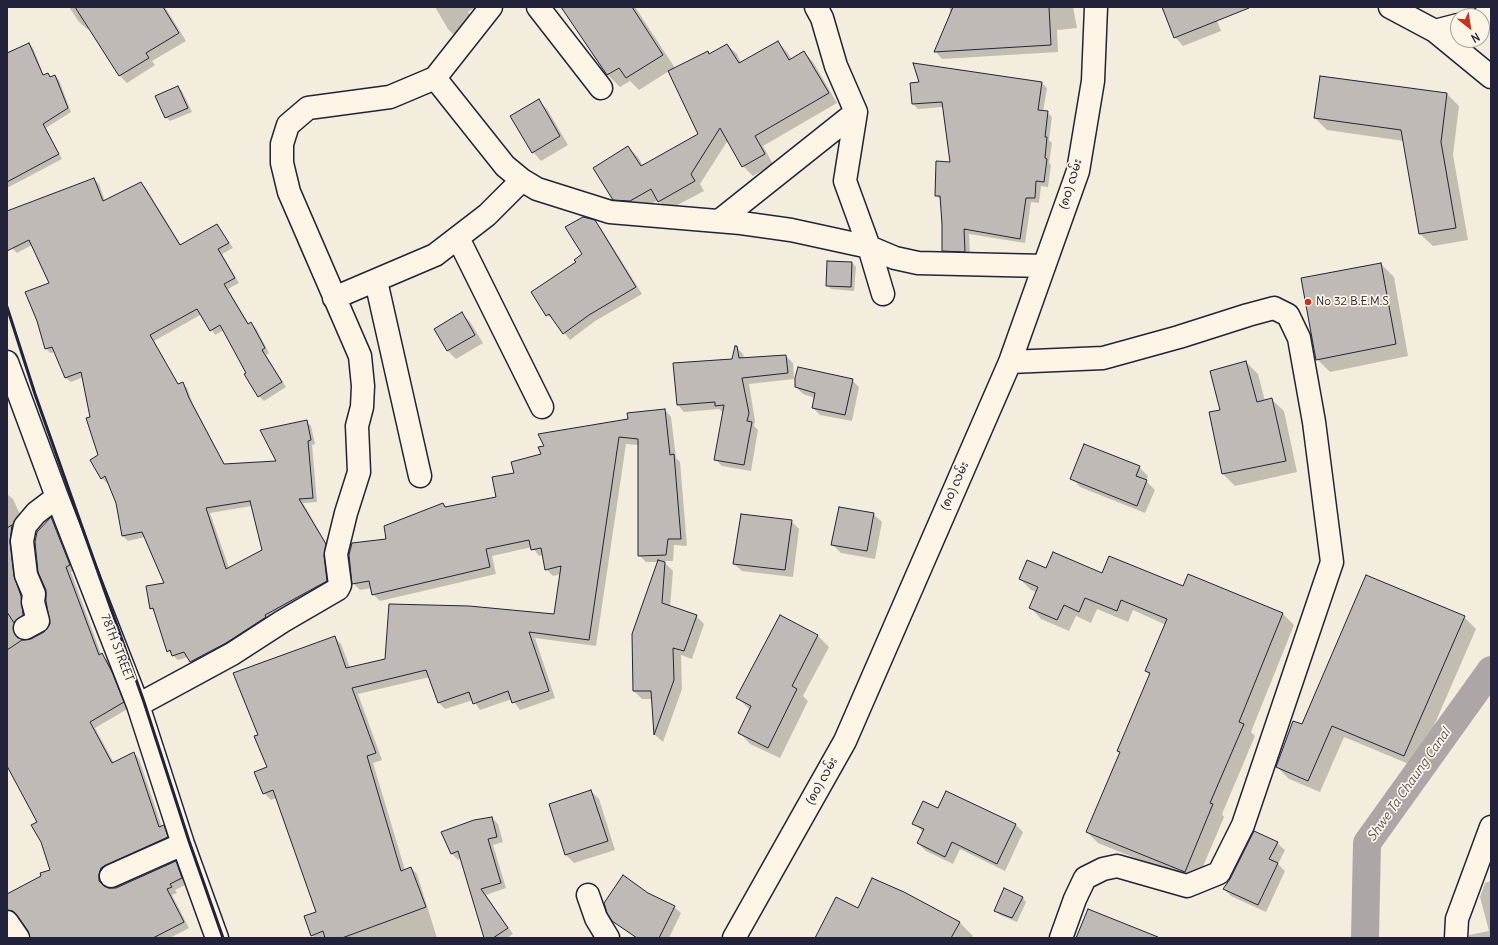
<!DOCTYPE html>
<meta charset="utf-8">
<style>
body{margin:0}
#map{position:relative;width:1498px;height:945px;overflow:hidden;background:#f3edde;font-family:Delius,sans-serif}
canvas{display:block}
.frame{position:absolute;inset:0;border:8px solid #22223b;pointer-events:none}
.north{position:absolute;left:1450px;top:8px;width:40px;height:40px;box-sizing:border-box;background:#fcf5e5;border:1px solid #a5a1a1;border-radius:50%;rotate:150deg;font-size:11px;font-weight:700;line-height:16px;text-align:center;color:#22223b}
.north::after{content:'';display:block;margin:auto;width:14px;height:18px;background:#c8321e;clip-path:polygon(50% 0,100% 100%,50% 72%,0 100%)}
</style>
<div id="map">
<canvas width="1498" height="945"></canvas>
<div class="frame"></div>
<div class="north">N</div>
</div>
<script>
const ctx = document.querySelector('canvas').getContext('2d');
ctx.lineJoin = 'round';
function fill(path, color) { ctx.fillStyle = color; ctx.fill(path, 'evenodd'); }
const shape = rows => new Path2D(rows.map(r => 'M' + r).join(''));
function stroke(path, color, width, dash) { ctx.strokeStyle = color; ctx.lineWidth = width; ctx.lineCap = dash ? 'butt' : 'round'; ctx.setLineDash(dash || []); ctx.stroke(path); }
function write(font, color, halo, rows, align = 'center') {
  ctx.font = font + ' Delius,"Noto Sans Myanmar",sans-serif'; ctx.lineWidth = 3.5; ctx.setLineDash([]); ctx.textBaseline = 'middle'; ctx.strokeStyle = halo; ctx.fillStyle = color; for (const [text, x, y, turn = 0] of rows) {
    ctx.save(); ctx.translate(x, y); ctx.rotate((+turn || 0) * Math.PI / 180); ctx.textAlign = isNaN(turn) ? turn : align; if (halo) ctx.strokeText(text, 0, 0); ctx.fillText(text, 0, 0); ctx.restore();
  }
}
fill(shape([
 [69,7,165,7,186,41,152,61,155,65,127,83,120,76,89,28,87,29,79,22],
 [435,7,476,7,468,12,476,25,457,38,448,29],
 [573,7,635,7,675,68,707,52,710,55,727,45,737,54,741,63,778,42,787,52,792,59,804,52,813,62,837,103,763,146,773,164,753,176,743,166,728,140,700,184,704,191,668,210,658,200,640,210,624,209,614,199,628,147,638,157,643,166,700,135,669,71,639,90,630,81,620,87,608,75,565,12],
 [949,7,1073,7,1077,28,1057,30,1058,52,942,59,936,52,951,14],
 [1163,7,1212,7,1221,31,1183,46,1175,37],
 [29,44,33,48,44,76,48,74,51,78,55,76,59,80,71,112,46,128,62,159,7,188,7,53],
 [1320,77,1447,94,1459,106,1453,155,1468,240,1433,246,1420,234,1404,141,1327,130,1315,118],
 [1042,83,1047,88,1043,112,1047,112,1052,117,1049,140,1052,143,1049,163,1051,165,1048,187,1041,186,1039,203,1031,202,1025,243,969,234,970,256,948,256,943,251,941,200,936,195,951,163,943,107,918,109,913,104],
 [178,87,182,91,192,112,170,121,166,117],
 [539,101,547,109,568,145,541,161,533,152],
 [94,179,99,184,105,201,141,183,146,188,181,245,217,225,233,248,222,254,239,283,228,289,249,324,251,323,256,328,269,353,266,355,286,387,264,401,259,396,224,330,215,335,202,314,154,341,179,385,182,384,187,388,193,404,225,465,278,462,306,421,311,426,315,444,312,445,317,502,303,503,330,550,331,586,196,667,188,657,178,660,168,651,156,613,151,608,166,583,145,537,128,541,123,536,117,503,108,482,107,483,102,478,100,456,83,377,71,382,66,378,55,352,50,353,46,348,51,283,32,245,17,253,12,248,7,237,7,213],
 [252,506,263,551,229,568,210,513],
 [594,221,601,228,642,294,595,321,570,340,554,320,547,315,577,263,584,255],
 [852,263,856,267,854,291,831,289,827,285],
 [1381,264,1394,277,1408,356,1330,372,1317,359],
 [462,314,470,322,483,343,456,359,448,351,435,329],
 [736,347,743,354,744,359,786,356,793,363,794,379,749,384,755,421,754,426,758,430,751,471,722,466,715,459,723,413,719,409,684,412,678,405,733,360],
 [1246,362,1258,374,1265,401,1272,400,1284,411,1297,472,1235,486,1223,474,1221,411],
 [852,380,859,387,852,421,820,415,813,408,815,398,803,394,796,387],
 [665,410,671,417,676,458,680,462,687,546,674,545,673,561,663,561,673,571,670,607,696,616,704,624,692,659,681,655,682,689,663,742,655,735,652,699,642,699,634,691,658,562,646,562,639,555,639,445,626,444,596,646,535,638,555,698,520,710,512,699,480,710,473,700,445,709,439,703,430,677,358,694,382,760,373,763,405,870,411,868,417,874,437,938,315,938,312,935,317,912,276,798,271,800,264,793,268,767,259,735,334,637,341,644,350,668,555,615,561,574,553,576,546,569,543,555,539,556,532,547,492,556,496,574,380,601,373,594,372,588,360,590,353,583,387,539,443,504,447,508,497,498,516,473,542,454,629,420],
 [1139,467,1148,476,1146,481,1155,490,1145,513,1080,487,1072,478],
 [7,494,13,499,23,521,29,620,18,634,19,640,24,641,45,633,51,624,51,518,57,524,75,571,71,572,101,654,107,660,117,678,129,708,95,728,114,763,134,753,139,759,162,827,169,832,173,843,104,880,105,888,116,888,176,862,181,868,187,884,175,890,177,893,172,895,189,928,170,938,31,938,29,931,19,916,12,915,7,917,7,896,52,870,38,822,7,765],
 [873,514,882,522,875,559,841,553,833,545],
 [791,521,799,529,793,577,742,571,734,564],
 [1047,569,1102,574,1184,587,1283,614,1294,625,1251,732,1255,736,1222,814,1224,817,1196,883,1098,843,1087,832,1120,753,1118,750,1150,675,1146,671,1166,625,1133,610,1128,622,1097,609,1091,623,1076,616,1069,631,1041,619,1030,607,1036,592,1031,590,1020,579],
 [1464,617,1476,629,1416,767,1344,737,1320,792,1289,779,1277,767,1302,726],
 [818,636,829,647,803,696,808,701,780,758,750,744,739,732,750,710,738,698],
 [591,791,599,799,615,850,574,863,566,855,550,804],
 [939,810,1016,825,1023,832,1005,871,960,849,953,864,926,851,918,843,923,832,914,823],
 [492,818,498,824,503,842,493,845,506,888,486,895,513,934,507,938,485,938,461,858,458,860,452,854,443,832],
 [1277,843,1285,850,1278,864,1285,871,1266,912,1231,896,1224,889],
 [1491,881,1491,938,1469,938,1469,935,1489,931,1480,897,1485,883],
 [1005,889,1023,898,1026,902,1017,922,1000,915,996,911],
 [648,894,674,907,681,913,669,938,636,938,613,921],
 [858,909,959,922,973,936,971,938,816,938]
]), '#0003');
stroke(shape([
 [1365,938,1367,843,1491,670]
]), '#aca7a6', 28);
const building = shape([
 [75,7,163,7,179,33,146,53,149,58,119,76,75,7],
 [561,7,632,7,663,55,626,78,619,68,607,75,561,7],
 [953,7,1049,7,1051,45,934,52,953,7],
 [1162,7,1249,7,1249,8,1174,38,1162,7],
 [778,41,789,60,804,51,829,93,755,136,765,154,742,167,720,128,691,174,695,181,658,202,651,189,630,201,613,200,593,168,628,146,641,166,698,134,668,71,708,51,709,54,727,44,739,63,778,41],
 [29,43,43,75,48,73,50,77,55,75,68,108,43,124,59,154,7,182,7,53,29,43],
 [913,63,1042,82,1038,110,1048,111,1045,137,1047,137,1045,158,1047,159,1044,182,1036,181,1035,198,1026,198,1020,239,964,229,965,252,942,251,942,224,940,196,935,196,936,161,950,162,942,102,912,104,910,83,919,82,913,63],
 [1320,76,1447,93,1441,142,1456,228,1419,234,1401,130,1314,118,1320,76],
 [178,86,188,108,165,118,155,96,178,86],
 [539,99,560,136,532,153,510,116,539,99],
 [94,178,103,201,141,182,180,245,217,224,229,243,218,249,235,278,224,284,248,324,251,322,265,348,262,350,282,382,258,397,244,374,246,373,220,325,210,331,197,309,150,335,178,384,183,382,189,398,224,464,276,461,260,430,307,420,311,440,308,441,313,498,299,499,326,544,324,556,327,581,265,615,266,617,226,643,190,662,184,652,172,656,170,650,167,652,153,608,150,609,146,586,164,583,142,532,122,536,116,503,105,476,101,479,90,460,98,455,86,418,90,417,81,372,65,378,52,347,45,349,37,321,25,292,49,283,29,240,7,251,7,211,94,178],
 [250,501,262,550,226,569,206,508,250,501],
 [583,217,595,220,636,287,589,315,563,334,549,314,546,316,531,292,576,262,574,260,582,254,565,227,583,217],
 [827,261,852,262,851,287,826,286,827,261],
 [1381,263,1396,344,1316,360,1301,278,1381,263],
 [462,312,475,335,447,351,434,329,462,312],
 [735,346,737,346,739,358,786,355,788,373,742,378,749,413,747,421,752,422,744,465,714,460,724,405,715,406,715,402,677,405,673,363,732,359,735,346],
 [1246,361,1257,402,1272,398,1286,461,1222,474,1209,412,1220,410,1210,371,1246,361],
 [798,367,853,379,845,415,812,408,815,393,795,387,795,378,798,367],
 [665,409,670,455,674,454,681,539,668,539,666,555,638,556,638,439,619,437,589,640,529,632,549,691,512,703,508,691,473,704,469,692,438,703,426,670,352,688,376,753,367,756,401,871,411,867,426,907,342,938,325,938,323,931,311,936,304,916,316,912,273,790,263,794,254,772,267,767,254,736,258,735,233,673,335,636,346,668,385,659,389,604,469,606,554,614,561,566,545,570,541,548,531,550,529,540,486,549,490,567,372,595,369,581,352,584,349,555,352,543,386,539,384,526,443,503,445,507,496,497,492,477,514,473,511,462,541,454,538,447,544,446,538,434,628,419,627,413,665,409],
 [1084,444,1140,466,1136,476,1147,480,1137,506,1070,479,1084,444],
 [839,507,874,513,867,551,831,545,839,507],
 [741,514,792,520,785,570,733,564,741,514],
 [51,517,70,565,66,567,99,655,102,653,112,672,124,702,90,722,112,763,134,752,159,827,164,825,168,837,106,865,101,868,99,874,99,881,104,886,109,888,116,888,176,861,182,878,170,884,172,887,167,889,184,922,153,938,30,938,28,931,17,915,13,911,7,910,7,894,41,876,40,873,50,870,41,842,31,825,37,822,7,766,7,650,22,640,31,639,44,632,50,624,46,601,46,590,38,572,35,542,37,532,51,517],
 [12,525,10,542,14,576,21,596,23,615,14,623,7,612,7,528,12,525],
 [1053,552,1102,573,1109,556,1183,586,1188,574,1283,613,1239,722,1244,724,1210,803,1213,804,1185,872,1086,832,1120,752,1117,751,1150,673,1145,671,1167,619,1121,600,1117,611,1085,598,1079,612,1064,605,1057,620,1029,608,1038,587,1019,579,1027,560,1046,568,1053,552],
 [658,560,665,562,662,603,697,615,684,651,673,648,674,680,654,735,651,691,633,691,632,634,658,560],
 [1366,575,1465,616,1404,756,1332,726,1308,781,1276,767,1293,721,1302,724,1366,575],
 [780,615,818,635,792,686,797,689,768,748,738,733,751,706,736,698,780,615],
 [591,790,608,841,565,855,549,804,591,790],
 [946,791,1016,824,997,864,952,842,945,857,917,843,924,829,912,824,923,801,938,808,946,791],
 [492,817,497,837,488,839,501,883,481,889,508,928,493,938,484,938,458,851,451,854,441,832,474,820,492,817],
 [1254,831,1278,842,1269,859,1278,863,1258,905,1223,889,1230,879,1254,831],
 [623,875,648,893,675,906,659,938,637,938,612,921,607,913,604,903,623,875],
 [872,878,904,892,960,922,951,938,815,938,836,897,858,908,872,878],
 [1004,888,1023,897,1012,918,994,911,1004,888],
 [1088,909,1158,937,1158,938,1076,938,1088,909]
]);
fill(building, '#bfbab6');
stroke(building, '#22223b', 1);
const minor = shape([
 [538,7,601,88],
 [816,7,822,18,836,66,856,112,845,181,869,247,883,294],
 [1390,7,1435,31,1491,77],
 [1482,18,1491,17],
 [1435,31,1458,25],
 [435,78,505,166,522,180,537,189,610,212,741,223,791,230,869,247,895,258,918,263,1044,266],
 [719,221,856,112],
 [458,238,542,407],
 [376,281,420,476],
 [334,298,435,255,487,215,522,180],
 [7,362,57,497,138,705,183,844,217,938],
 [1010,362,1103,358,1179,337,1248,315,1274,308,1288,315,1299,338,1314,422,1332,562,1243,825,1219,873,1187,886,1117,866,1103,869,1085,878,1075,899,1061,938],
 [25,628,38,621,33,602,34,594,26,575,22,541,25,526,36,513,57,497],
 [138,705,232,654,283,621,338,589,340,585,336,554,346,513,359,472,357,426,362,407,363,386,360,356,289,192,282,163,282,144,288,125,308,108,390,97,435,78,491,7],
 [111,876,183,844],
 [588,895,596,918,608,938],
 [7,922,18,938],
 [734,938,845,741,1010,362,1078,171,1093,81,1096,7],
 [1456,938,1457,919,1491,827]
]);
stroke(minor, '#22223b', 25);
stroke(minor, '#fcf5e5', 22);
stroke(shape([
 [7,307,35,394,144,702,189,841,223,938]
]), '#22223b', 3);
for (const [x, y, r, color] of [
 [1308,302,4,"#c8321e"]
]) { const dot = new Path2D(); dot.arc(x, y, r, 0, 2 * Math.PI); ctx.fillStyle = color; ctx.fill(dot); stroke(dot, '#fcf5e5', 1.5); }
write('12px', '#22223b', '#fcf5e5', [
 ["(၈၀) လမ်း",1071,184,-73],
 ["(၈၀) လမ်း",955,486,-66],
 ["78TH STREET",117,648,69],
 ["(၈၀) လမ်း",822,781,-61]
]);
write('12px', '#22223b', '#fcf5e5', [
 ["No 32 B.E.M.S",1316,302]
], 'left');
write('italic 13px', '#525160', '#fcf5e5', [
 ["Shwe Ta Chaung Canal",1409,785,-55]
]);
</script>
